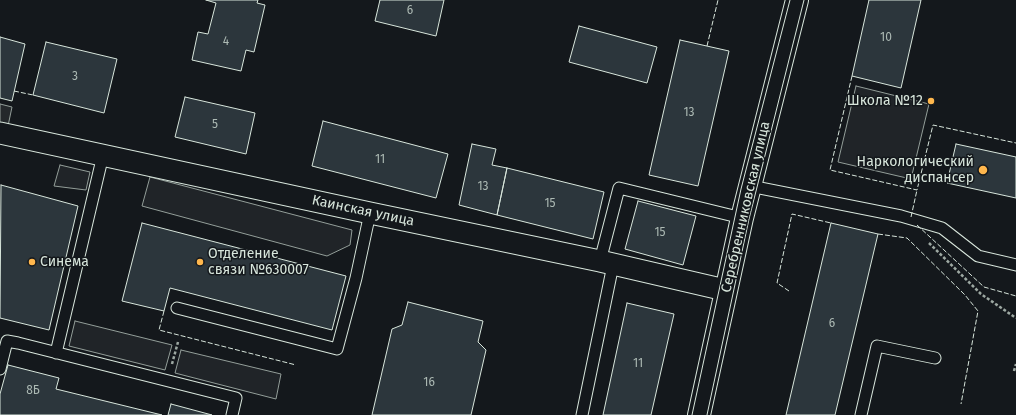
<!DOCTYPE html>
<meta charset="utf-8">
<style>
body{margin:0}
canvas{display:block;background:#14181c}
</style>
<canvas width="1016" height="415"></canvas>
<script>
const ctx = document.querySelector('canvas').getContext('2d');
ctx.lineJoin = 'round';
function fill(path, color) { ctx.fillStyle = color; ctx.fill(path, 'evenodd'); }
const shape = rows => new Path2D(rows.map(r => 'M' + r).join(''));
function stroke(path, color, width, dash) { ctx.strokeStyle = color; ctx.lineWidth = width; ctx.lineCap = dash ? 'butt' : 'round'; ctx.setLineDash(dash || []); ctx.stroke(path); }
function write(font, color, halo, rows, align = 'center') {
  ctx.font = font + ' "Fira Sans",sans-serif'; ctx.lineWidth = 3; ctx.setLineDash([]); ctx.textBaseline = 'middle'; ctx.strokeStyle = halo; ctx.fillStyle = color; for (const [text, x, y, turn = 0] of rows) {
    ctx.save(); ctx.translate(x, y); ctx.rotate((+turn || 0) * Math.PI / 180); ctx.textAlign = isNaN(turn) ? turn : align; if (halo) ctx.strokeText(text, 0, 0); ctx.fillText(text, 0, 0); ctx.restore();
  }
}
const green = shape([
 [856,86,929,104,911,179,838,162,856,86],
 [60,165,90,172,86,190,54,186,60,165],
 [150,177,352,230,350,245,327,256,142,206,150,177],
 [75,321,172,345,165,370,69,346,75,321],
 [181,350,281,374,276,399,175,373,181,350]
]);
fill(green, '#202428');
stroke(green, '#939e99', 1);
const parking = shape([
 [0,104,12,107,8,126,0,124,0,104]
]);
fill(parking, '#24282b');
stroke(parking, '#939e99', 1);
const building = shape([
 [206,0,258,0,257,3,265,5,254,52,246,50,241,71,192,60,198,32,208,34,216,3,206,0],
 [380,0,444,0,436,36,375,21,380,0],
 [869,0,921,0,901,88,852,76,869,0],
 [579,26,657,47,647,83,569,62,579,26],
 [0,37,25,44,12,101,0,98,0,37],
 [680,40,729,51,698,186,649,175,680,40],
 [46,42,117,59,104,113,33,95,46,42],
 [185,97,255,113,246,154,175,137,185,97],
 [323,121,448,154,436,198,312,166,323,121],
 [472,144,496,149,492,165,507,168,497,215,459,205,472,144],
 [956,144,1016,157,1016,198,947,183,956,144],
 [507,168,604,192,593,239,497,215,507,168],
 [1,185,78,206,49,330,0,318,1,185],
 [638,201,696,216,683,265,625,249,638,201],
 [142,223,346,276,332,330,170,288,164,311,122,301,142,223],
 [831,223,878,234,835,415,786,415,831,223],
 [408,302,483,321,478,342,486,350,471,415,372,415,392,329,402,325,408,302],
 [627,303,674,314,651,415,603,415,627,303],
 [8,365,59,378,56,389,162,415,0,415,0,394,8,365],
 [171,404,212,415,168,415,171,404]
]);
fill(building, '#2c363c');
stroke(building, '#d8e6dc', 1);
const service = shape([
 [750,186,901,216,942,228,978,256,1016,265],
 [600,261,619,188,742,218],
 [177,308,337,349,356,278,370,213],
 [56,353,103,155],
 [0,369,7,341,18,343,236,398,232,415],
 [582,415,613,265],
 [861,415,877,346,935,358]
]);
const minor = shape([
 [0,133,370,213,600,261,725,290]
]);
const tertiary = shape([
 [699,415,742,218,797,0]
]);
stroke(service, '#d8e6dc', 13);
stroke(minor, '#d8e6dc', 23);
stroke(tertiary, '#d8e6dc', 24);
stroke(shape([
 [929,243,981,294,1016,318],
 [172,364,178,342],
 [1014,371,1016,364]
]), '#9da8a2', 2.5, [3, 2]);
stroke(service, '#14181c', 11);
stroke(minor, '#14181c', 21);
stroke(tertiary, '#14181c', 22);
stroke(shape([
 [692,415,741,189,790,0],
 [707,415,749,219,804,0]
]), '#d8e6dc', 1);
stroke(shape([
 [707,46,718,0],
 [852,76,830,170,917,190,933,125,1016,143],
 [14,91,33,95],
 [911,217,917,190],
 [917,225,984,287,1016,296],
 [878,234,907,238,965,295,978,311,961,404],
 [789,291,777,283,792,214,831,223],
 [164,311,159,330,296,365]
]), '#d8e6dc', 1, [5, 2]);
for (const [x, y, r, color] of [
 [931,101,4,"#ffb74d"],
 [983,170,5,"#ffb74d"],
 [32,262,4,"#ffb74d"],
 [200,262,4,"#ffb74d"]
]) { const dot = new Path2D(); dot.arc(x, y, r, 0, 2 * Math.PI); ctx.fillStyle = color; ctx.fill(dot); stroke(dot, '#14181c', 1.5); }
write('12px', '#adbab4', null, [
 ["6",410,11],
 ["10",886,38],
 ["4",226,42],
 ["3",75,77],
 ["13",689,113],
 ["5",215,125],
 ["11",380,160],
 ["13",483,187],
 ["15",550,204],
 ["15",660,233],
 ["6",832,324],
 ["11",638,364],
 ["16",429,383],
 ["8Б",33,391]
]);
write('14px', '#d8e6dc', '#14181c', [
 ["Школа №12",923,101],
 ["Наркологический",974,162],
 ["диспансер",974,178],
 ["Отделение",208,254,"left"],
 ["связи №630007",208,270,"left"],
 ["Синема",40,262,"left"]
], 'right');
write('14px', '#d8e6dc', '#14181c', [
 ["Серебренниковская улица",746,207,-77],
 ["Каинская улица",363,211,12]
]);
</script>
